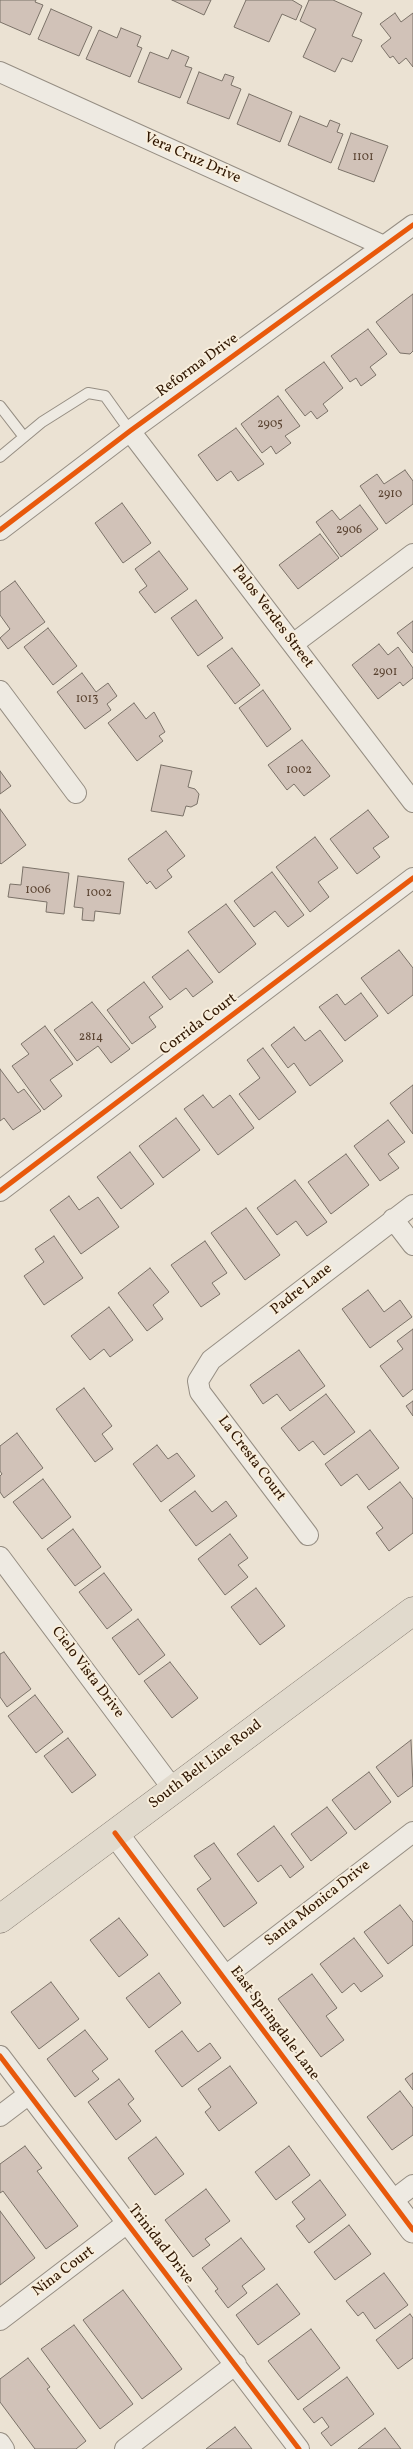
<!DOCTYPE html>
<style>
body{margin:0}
canvas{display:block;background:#ebe2d3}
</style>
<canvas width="413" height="2449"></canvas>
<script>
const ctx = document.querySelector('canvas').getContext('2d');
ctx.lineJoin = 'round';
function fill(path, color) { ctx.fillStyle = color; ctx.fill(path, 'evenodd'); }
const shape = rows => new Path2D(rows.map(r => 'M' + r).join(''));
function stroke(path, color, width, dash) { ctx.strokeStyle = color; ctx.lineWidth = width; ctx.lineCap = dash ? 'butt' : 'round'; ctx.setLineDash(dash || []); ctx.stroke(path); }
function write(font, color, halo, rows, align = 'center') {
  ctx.font = font + ' Vollkorn,serif'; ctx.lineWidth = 4; ctx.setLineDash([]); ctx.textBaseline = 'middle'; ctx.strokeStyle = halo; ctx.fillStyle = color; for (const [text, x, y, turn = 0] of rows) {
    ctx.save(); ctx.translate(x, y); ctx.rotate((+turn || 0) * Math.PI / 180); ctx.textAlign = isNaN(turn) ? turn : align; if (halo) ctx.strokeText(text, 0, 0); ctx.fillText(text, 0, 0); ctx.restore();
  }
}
const building = shape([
 [0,0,36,0,35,2,43,5,30,35,0,22,0,0],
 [172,0,211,0,204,15,172,0],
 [246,0,292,0,302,6,296,20,282,14,269,42,234,27,246,0],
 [309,0,333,0,362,13,352,36,362,40,352,62,342,58,335,72,303,57,316,29,300,21,309,0],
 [51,9,92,27,79,56,38,39,51,9],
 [395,13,401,22,413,13,413,67,406,58,399,64,393,56,390,58,381,46,391,38,380,24,395,13],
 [121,28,141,36,137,46,142,48,130,77,86,59,99,30,117,38,121,28],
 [172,50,189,57,185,66,192,68,180,98,138,82,150,52,168,59,172,50],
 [199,72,222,81,225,74,234,77,231,85,241,89,229,119,187,103,199,72],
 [249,94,292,112,280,142,237,124,249,94],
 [300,116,327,127,330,120,340,124,337,132,343,134,331,163,288,145,300,116],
 [351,133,388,146,374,182,338,169,351,133],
 [413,294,413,351,410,354,400,353,376,322,413,294],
 [368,329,387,354,370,367,376,375,361,386,356,378,350,382,331,356,368,329],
 [324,362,343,388,323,404,328,411,317,419,311,411,305,416,285,390,324,362],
 [278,396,300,426,285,436,291,443,276,454,271,446,262,453,241,424,278,396],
 [236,428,264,464,238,481,231,471,217,481,198,455,236,428],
 [405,470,413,481,413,504,386,524,360,486,377,474,384,484,405,470],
 [122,503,151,543,123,563,95,523,122,503],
 [360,505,378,529,341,557,316,522,332,510,340,520,360,505],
 [320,534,339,558,298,589,279,565,320,534],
 [159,551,188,589,155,613,139,592,147,586,135,569,159,551],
 [15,581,45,622,8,649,0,638,10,629,0,615,0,592,15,581],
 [196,600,223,638,198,656,171,618,196,600],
 [413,621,413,653,397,633,413,621],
 [48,628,77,666,53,685,24,647,48,628],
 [379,644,388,655,398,647,413,668,413,678,403,686,400,682,378,699,352,665,379,644],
 [232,648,260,685,235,704,207,666,232,648],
 [82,673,96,692,108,683,117,696,107,704,111,710,85,729,57,692,82,673],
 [263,690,291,729,267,747,239,708,263,690],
 [134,703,146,719,154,712,165,732,159,736,163,741,137,761,108,723,134,703],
 [302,740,330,776,304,796,294,784,287,790,268,765,302,740],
 [161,765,192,771,188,787,195,789,199,794,197,804,191,807,186,806,183,816,151,811,161,765],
 [0,771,11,786,0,794,0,771],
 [0,809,26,845,1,864,0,863,0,809],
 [368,810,389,837,373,848,380,857,357,874,330,839,368,810],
 [166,831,185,856,167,870,172,877,156,889,150,881,147,884,128,859,166,831],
 [315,837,338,868,318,882,329,897,310,912,276,867,315,837],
 [23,867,69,873,64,914,46,912,47,902,8,897,10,884,21,885,23,867],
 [272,872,304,915,288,927,275,911,254,927,234,901,272,872],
 [78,876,124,882,120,914,95,911,94,921,82,920,83,908,74,907,78,876],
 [226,904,256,944,219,973,188,932,226,904],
 [188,950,213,982,193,997,186,988,170,1000,152,977,188,950],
 [399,950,413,968,413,995,388,1014,361,978,399,950],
 [144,982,163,1007,149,1017,156,1027,132,1044,107,1010,144,982],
 [361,993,378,1016,345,1041,319,1007,337,994,345,1005,361,993],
 [92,1002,130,1049,111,1063,98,1046,77,1061,54,1030,92,1002],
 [45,1026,73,1064,50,1080,62,1096,44,1110,12,1066,29,1054,21,1044,45,1026],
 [294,1027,305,1041,320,1030,343,1061,310,1086,294,1063,288,1068,271,1045,294,1027],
 [263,1048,296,1092,259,1120,239,1094,260,1078,247,1060,263,1048],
 [0,1069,18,1093,24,1089,41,1111,13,1130,4,1118,0,1121,0,1069],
 [413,1085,413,1134,390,1103,413,1085],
 [203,1095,213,1108,230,1095,254,1128,218,1155,184,1109,203,1095],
 [176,1118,200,1150,163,1178,139,1146,176,1118],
 [388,1120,405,1142,388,1154,399,1168,380,1181,354,1146,388,1120],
 [130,1152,154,1184,121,1209,97,1177,130,1152],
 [346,1154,369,1185,331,1214,308,1182,346,1154],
 [295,1180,327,1222,307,1236,296,1221,277,1235,257,1208,295,1180],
 [69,1196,79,1210,98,1197,119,1227,81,1254,50,1210,69,1196],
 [246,1208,280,1255,245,1280,211,1233,246,1208],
 [54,1236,83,1278,44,1305,24,1276,44,1262,35,1249,54,1236],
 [205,1241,227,1273,212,1283,220,1294,201,1307,171,1265,205,1241],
 [150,1268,169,1292,153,1305,163,1319,147,1331,118,1293,150,1268],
 [368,1290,384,1312,400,1300,412,1317,370,1348,342,1309,368,1290],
 [109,1307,133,1340,110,1357,104,1349,90,1360,71,1336,109,1307],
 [413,1329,413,1389,403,1397,380,1366,403,1349,397,1341,413,1329],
 [299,1350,325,1386,290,1411,277,1394,263,1404,250,1385,299,1350],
 [84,1388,112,1426,102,1434,113,1449,95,1462,56,1409,84,1388],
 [326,1394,355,1432,324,1455,313,1441,299,1451,281,1428,326,1394],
 [413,1401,413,1416,406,1406,413,1401],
 [370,1430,399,1468,369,1490,357,1474,341,1486,325,1464,370,1430],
 [17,1433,43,1468,4,1498,0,1492,0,1476,2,1474,0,1471,0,1446,17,1433],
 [157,1445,168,1459,177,1453,195,1476,161,1502,133,1464,157,1445],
 [43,1479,71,1517,42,1539,13,1502,43,1479],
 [400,1482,413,1499,413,1533,389,1551,376,1533,383,1528,367,1507,400,1482],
 [195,1491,212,1512,226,1501,237,1516,196,1546,169,1510,195,1491],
 [73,1529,101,1567,75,1586,47,1549,73,1529],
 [230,1534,248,1558,238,1565,248,1577,225,1595,198,1559,230,1534],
 [104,1573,132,1610,107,1629,79,1592,104,1573],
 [256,1588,285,1626,260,1645,231,1607,256,1588],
 [138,1619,165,1655,139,1675,112,1638,138,1619],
 [4,1652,31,1689,7,1707,0,1697,0,1654,4,1652],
 [170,1662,198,1698,172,1718,144,1681,170,1662],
 [35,1695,63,1732,36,1753,8,1716,35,1695],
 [68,1738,96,1775,72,1793,44,1756,68,1738],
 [411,1740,413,1786,398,1797,376,1767,411,1740],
 [369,1772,391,1802,355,1830,332,1800,369,1772],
 [327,1807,347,1833,311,1861,291,1834,327,1807],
 [274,1826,304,1867,290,1878,281,1865,258,1882,237,1854,274,1826],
 [214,1843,257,1903,224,1927,197,1889,211,1879,194,1856,214,1843],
 [400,1905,413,1922,413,1945,388,1964,364,1932,400,1905],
 [119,1918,148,1955,119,1977,90,1940,119,1918],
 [354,1938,383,1976,361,1992,354,1983,342,1993,320,1964,354,1938],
 [159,1973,181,2003,149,2028,126,1998,159,1973],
 [312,1974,337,2008,326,2016,344,2040,321,2057,278,1999,312,1974],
 [51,1982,79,2019,39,2049,11,2012,51,1982],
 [85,2030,108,2059,92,2071,99,2079,75,2097,47,2059,85,2030],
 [182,2031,198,2052,210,2043,221,2058,182,2087,155,2051,182,2031],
 [230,2066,257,2103,219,2131,205,2112,211,2107,198,2089,230,2066],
 [413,2073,413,2090,405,2079,413,2073],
 [119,2079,134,2099,128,2104,141,2121,116,2140,88,2102,119,2079],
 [400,2091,413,2108,413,2135,392,2150,367,2117,400,2091],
 [156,2137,184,2174,155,2195,128,2158,156,2137],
 [25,2146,42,2168,37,2171,78,2226,46,2249,3,2191,0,2193,0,2164,25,2146],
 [289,2146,310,2175,276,2200,255,2172,289,2146],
 [320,2180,346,2215,309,2243,296,2226,305,2219,292,2202,320,2180],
 [206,2189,230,2221,205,2239,210,2245,193,2257,165,2220,206,2189],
 [0,2211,35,2258,0,2285,0,2211],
 [349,2225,371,2254,335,2280,314,2252,349,2225],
 [241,2238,265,2269,242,2286,247,2293,228,2308,215,2291,218,2289,202,2268,241,2238],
 [384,2273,408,2305,375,2329,363,2312,358,2316,346,2301,384,2273],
 [277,2284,300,2314,258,2345,236,2315,277,2284],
 [123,2290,182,2369,142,2399,83,2320,123,2290],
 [410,2314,413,2318,413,2358,398,2369,376,2340,410,2314],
 [74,2325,133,2404,100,2429,41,2349,74,2325],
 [311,2329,340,2368,298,2400,268,2361,311,2329],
 [28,2358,50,2387,47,2389,86,2441,76,2449,35,2449,0,2402,0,2379,28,2358],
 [347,2377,374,2414,331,2446,321,2433,329,2427,322,2417,314,2423,303,2409,347,2377],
 [235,2427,252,2449,206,2449,235,2427],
 [385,2428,401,2449,358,2449,385,2428]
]);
fill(building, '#d1c2b8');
stroke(building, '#7b7268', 1);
const service = shape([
 [0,406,24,437],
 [0,457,42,422,88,393,105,396,130,431]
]);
const minor = shape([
 [0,72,384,246],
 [130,431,413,802],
 [0,530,130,431,413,225],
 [293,644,413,554],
 [0,691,76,793],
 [0,1191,413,878],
 [393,1219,413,1245],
 [308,1535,200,1392,198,1381,211,1360,413,1205],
 [0,1557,173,1789],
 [223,1978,413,1832],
 [0,2056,299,2449],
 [0,2116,29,2094],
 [392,2201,413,2185],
 [0,2320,127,2223],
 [0,2443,4,2449],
 [125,2449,236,2364]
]);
const tertiary = shape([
 [115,1833,413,2230]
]);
const primary = shape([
 [0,1919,413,1611]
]);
stroke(service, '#968e83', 12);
stroke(minor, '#968e83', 22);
stroke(tertiary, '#968e83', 27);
stroke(primary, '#7b7268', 29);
stroke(service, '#eeeae2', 10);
stroke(minor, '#eeeae2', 20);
stroke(tertiary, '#eeeae2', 25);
stroke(primary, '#e1dacd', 28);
stroke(shape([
 [0,530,130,431,413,225],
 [0,1191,413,878],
 [115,1833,413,2230],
 [0,2056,299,2449]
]), '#e8590c', 5);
write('12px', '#58412f', null, [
 ["1101",363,158],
 ["2905",270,425],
 ["2910",390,495],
 ["2906",349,531],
 ["2901",385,673],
 ["1013",87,700],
 ["1002",299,771],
 ["1006",38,891],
 ["1002",99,894],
 ["2814",91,1038]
]);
write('15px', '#2f1601', '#f8eedc', [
 ["Vera Cruz Drive",192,159,24],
 ["Reforma Drive",198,366,-36],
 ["Palos Verdes Street",272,617,53],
 ["Corrida Court",199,1025,-37],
 ["Padre Lane",302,1290,-38],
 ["La Cresta Court",251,1459,53],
 ["Cielo Vista Drive",87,1673,53],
 ["South Belt Line Road",206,1765,-37],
 ["Santa Monica Drive",318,1904,-38],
 ["East Springdale Lane",274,2024,53],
 ["Trinidad Drive",160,2245,52],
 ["Nina Court",64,2272,-37]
]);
</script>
